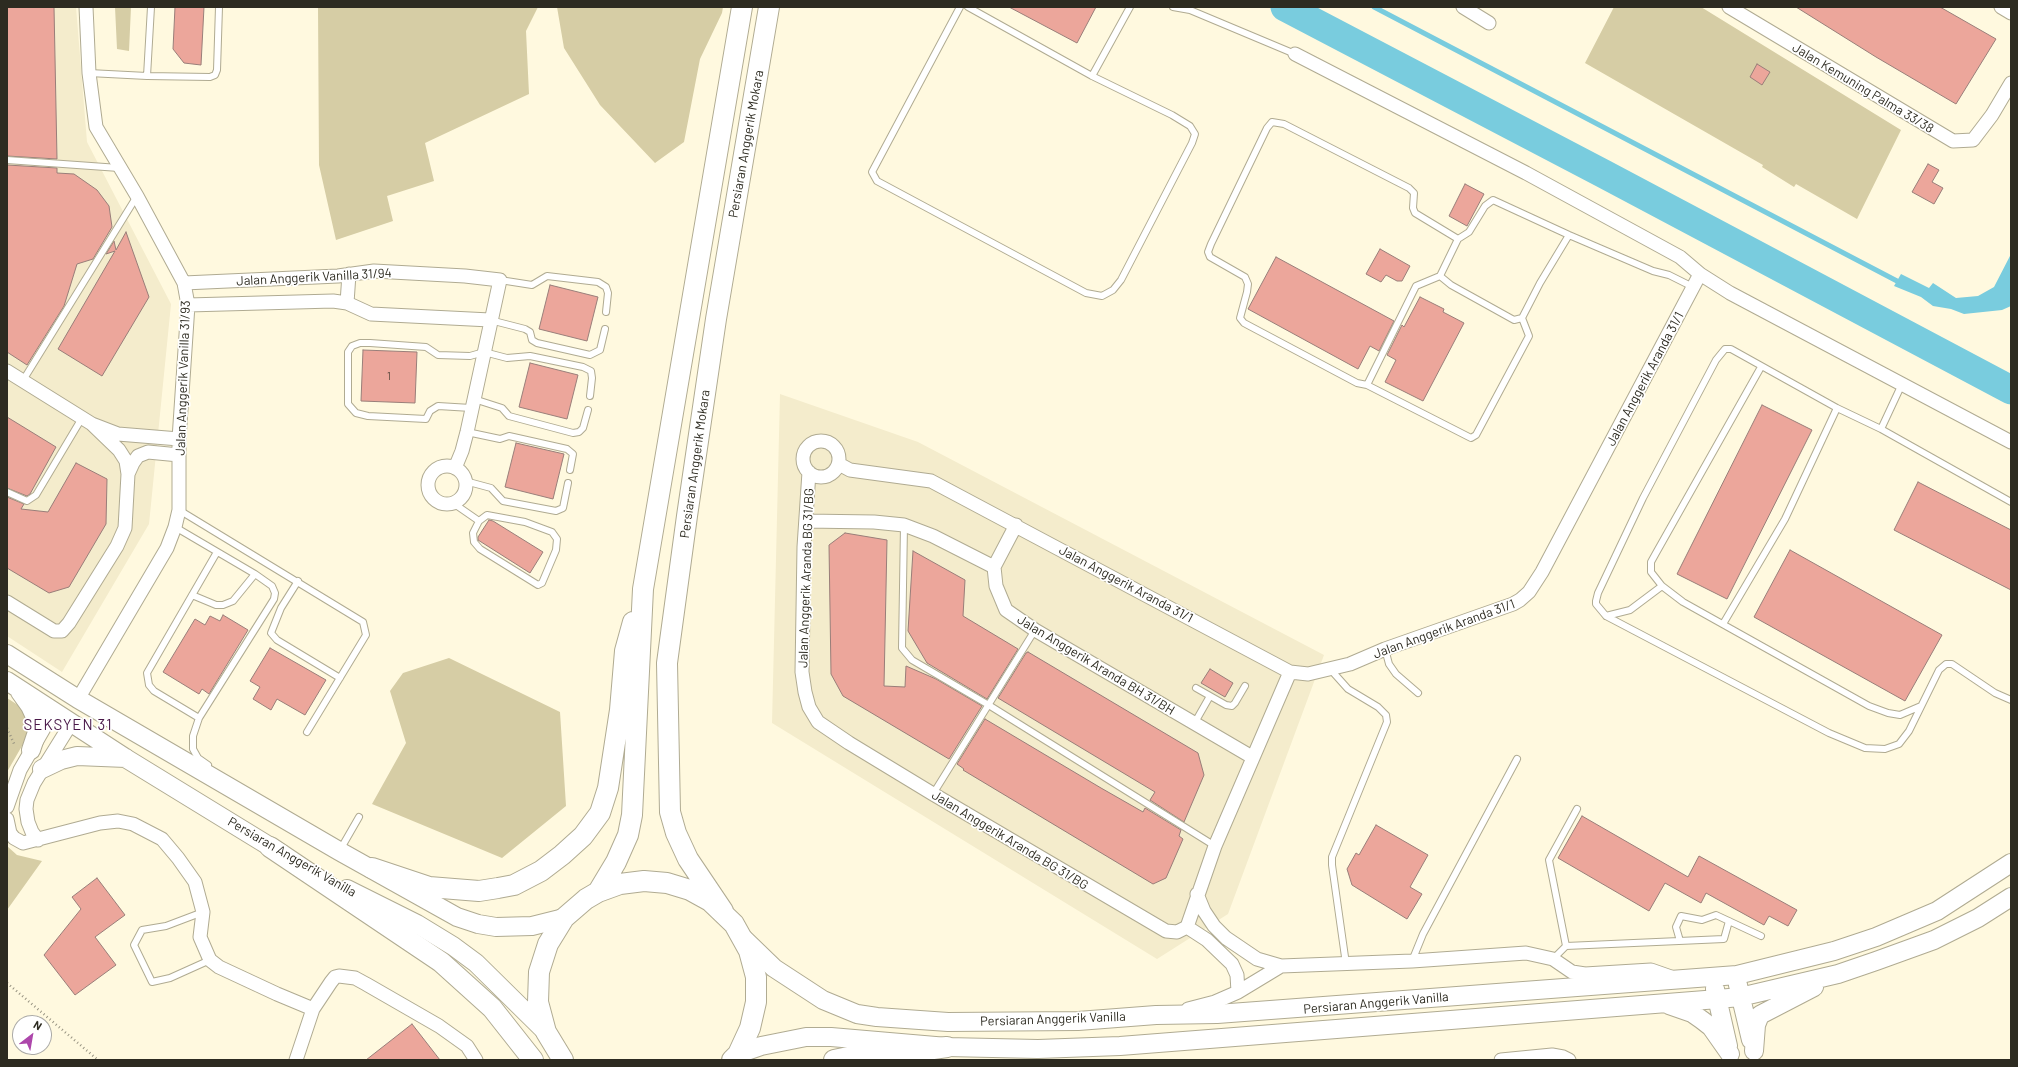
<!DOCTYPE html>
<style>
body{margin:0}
#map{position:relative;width:2018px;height:1067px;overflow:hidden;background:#fff9df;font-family:Barlow,sans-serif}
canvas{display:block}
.frame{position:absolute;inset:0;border:8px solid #2d2b21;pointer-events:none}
.north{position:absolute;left:12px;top:1015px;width:40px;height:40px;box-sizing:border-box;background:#fff;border:1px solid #abaaa6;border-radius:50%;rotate:31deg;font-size:11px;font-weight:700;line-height:16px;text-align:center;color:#2d2b21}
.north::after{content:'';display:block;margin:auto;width:14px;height:18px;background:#ad47ab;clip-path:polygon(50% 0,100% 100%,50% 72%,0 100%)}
</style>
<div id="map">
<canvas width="2018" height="1067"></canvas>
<div class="frame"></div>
<div class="north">N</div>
</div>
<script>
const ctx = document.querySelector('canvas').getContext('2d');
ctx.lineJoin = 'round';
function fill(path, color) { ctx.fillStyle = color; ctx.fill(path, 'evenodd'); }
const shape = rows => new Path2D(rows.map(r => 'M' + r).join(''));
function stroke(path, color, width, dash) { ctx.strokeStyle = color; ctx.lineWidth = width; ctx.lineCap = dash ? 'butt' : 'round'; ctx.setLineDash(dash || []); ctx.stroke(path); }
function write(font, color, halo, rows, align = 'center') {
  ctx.font = font + ' Barlow,sans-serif'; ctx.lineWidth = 3.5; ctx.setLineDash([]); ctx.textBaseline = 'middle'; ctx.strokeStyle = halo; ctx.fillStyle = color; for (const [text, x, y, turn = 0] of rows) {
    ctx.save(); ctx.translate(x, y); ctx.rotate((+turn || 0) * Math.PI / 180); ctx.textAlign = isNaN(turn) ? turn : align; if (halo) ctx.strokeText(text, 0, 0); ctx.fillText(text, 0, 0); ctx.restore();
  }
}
fill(shape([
 [7,7,76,7,87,142,171,304,149,524,62,672,7,636],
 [780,394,918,442,1324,655,1228,914,1157,959,772,723]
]), '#f4eccc');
fill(shape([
 [115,7,131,7,129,51,117,49],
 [318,7,538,7,526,31,529,94,425,143,434,181,387,196,393,221,336,240,319,165],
 [557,7,723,7,722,13,700,59,684,142,655,163,600,105,564,48],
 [1614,7,1701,7,1901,130,1857,219,1796,184,1794,187,1762,167,1763,165,1585,63],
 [449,658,560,712,566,806,502,858,372,804,406,743,390,691,403,673],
 [7,698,38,718,7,772],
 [7,846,17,855,42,861,7,910]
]), '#d6cda5');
fill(shape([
 [2011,254,2011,306,2002,310,1964,314,1951,309,1933,306,1921,297,1894,286,1901,274,1929,288,1933,283,1956,298,1978,296,1994,287]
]), '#79ccde');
stroke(shape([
 [1374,7,1897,281]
]), '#79ccde', 5);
stroke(shape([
 [1285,7,1604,174,2011,390]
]), '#79ccde', 29);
const building = shape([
 [7,7,54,7,57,159,7,156,7,7],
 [175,7,204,7,201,65,184,63,173,49,175,7],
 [1009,7,1096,7,1077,43,1009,7],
 [1796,7,1940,7,1996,39,1956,104,1876,57,1796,7],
 [1757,64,1770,72,1762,85,1750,77,1757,64],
 [1928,164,1939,170,1932,182,1943,188,1934,204,1912,192,1928,164],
 [7,165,57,168,57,173,74,174,97,190,109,206,112,227,93,259,77,264,64,306,27,365,7,352,7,165],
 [1465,184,1484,194,1467,226,1449,216,1465,184],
 [126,232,149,297,102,376,58,349,115,251,106,254,114,241,116,250,126,232],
 [1380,249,1410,266,1402,281,1397,281,1386,275,1381,282,1366,274,1380,249],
 [1276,257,1394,321,1379,351,1370,346,1358,369,1248,309,1276,257],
 [550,285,598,297,587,341,539,329,550,285],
 [1420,297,1444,309,1443,312,1464,323,1423,401,1385,382,1396,360,1387,355,1402,325,1404,327,1420,297],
 [363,350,417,352,415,403,361,401,363,350],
 [530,363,578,375,567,419,519,407,530,363],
 [1762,405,1812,430,1727,599,1677,574,1762,405],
 [7,417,56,447,30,494,27,496,7,488,7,417],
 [516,443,564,454,553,499,505,487,516,443],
 [76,463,107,479,106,524,69,587,49,593,7,568,7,497,24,504,21,509,48,512,76,463],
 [1918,482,2011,530,2011,590,1894,530,1918,482],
 [489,520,493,521,543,552,530,573,478,540,478,537,489,520],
 [845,533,887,540,884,686,905,687,906,666,936,679,982,706,949,759,843,696,831,674,829,545,845,533],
 [1790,550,1942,635,1905,701,1754,617,1790,550],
 [913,551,965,580,963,616,1018,649,987,699,927,663,908,631,913,551],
 [223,615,248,630,209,694,202,689,199,694,163,672,195,619,205,625,210,616,220,621,223,615],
 [270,648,326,680,305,715,277,699,271,710,253,699,260,687,250,681,270,648],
 [1028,652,1198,753,1204,775,1184,822,1150,800,1155,792,998,698,1026,653,1028,652],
 [1210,669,1233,683,1225,697,1201,683,1210,669],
 [985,719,1101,788,1143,812,1145,808,1181,830,1179,836,1183,839,1166,878,1153,884,963,770,964,769,957,764,985,719],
 [1582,816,1688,877,1699,856,1797,910,1788,926,1769,916,1764,925,1706,893,1701,903,1665,883,1649,911,1558,858,1582,816],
 [1376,825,1428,855,1410,887,1422,894,1407,919,1352,885,1347,869,1356,853,1359,855,1376,825],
 [97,878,125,915,95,937,116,965,75,995,44,955,81,909,72,897,97,878],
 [412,1024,440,1060,366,1060,412,1024]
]);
fill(building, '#eca69b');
stroke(building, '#997e79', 1);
const service = shape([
 [960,7,872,172,877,181,1086,293,1102,296,1113,290,1121,280,1192,143,1195,134,1190,126,1172,115,1092,76,968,7],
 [1173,7,1190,10,1295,54],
 [89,73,147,76,210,77,215,75,217,70,219,7],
 [147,76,151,7],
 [1092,76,1130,7],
 [7,160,119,168],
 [1440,276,1451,285,1514,320,1522,318,1540,283,1569,235],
 [500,280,532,285,547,276,598,282,606,287,608,293,606,312],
 [1522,318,1529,336,1476,435,1471,438,1367,385,1416,286,1440,276,1458,239,1469,232,1485,206,1493,200,1569,235,1653,271,1669,275,1693,287],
 [490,320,525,329,530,332,532,340,537,343,590,355,600,350,605,329],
 [1761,367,1656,553,1651,562,1651,572,1662,586,1683,602,1869,706,1888,713,1900,715,1921,706],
 [22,382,137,196],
 [1367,385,1357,383,1244,323,1240,318,1247,292,1248,284,1245,277,1210,257,1208,252,1211,244,1267,128,1272,122,1284,124,1409,188,1414,193,1413,208,1415,213,1458,239],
 [474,399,502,408,509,416,573,433,579,432,583,428,588,410],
 [471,408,438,406,430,411,426,419,368,416,356,413,348,404,348,352,352,346,360,343,370,343,426,347,438,355,470,356,484,352,507,358,530,356,583,367,591,371,592,378,590,396],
 [1881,429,1902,384],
 [467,432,500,439,509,436,567,449,573,454,570,470],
 [465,481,491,488,503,501,556,511,563,508,568,483],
 [7,492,27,501,36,495,82,418],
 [2011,502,1881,429,1837,408,1731,349,1725,349,1716,360,1643,498,1598,593,1596,601,1596,604,1606,616,1829,733,1865,748,1885,749,1899,744,1909,731,1939,670,1946,664,1952,664,1995,693,2011,700],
 [453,503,479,521,473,533,474,542,480,549,538,585,542,583,556,550,557,539,552,532,525,522,487,515,479,521],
 [179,510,363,622,366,635,307,732],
 [904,525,902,648,912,660,987,704,1215,846],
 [175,527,255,574,272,586,275,593,274,599,199,718,193,736,193,749,198,758,208,765],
 [298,581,281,608,271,633,277,640,340,678],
 [192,595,216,605,223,605,233,601,255,574],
 [1606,616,1630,610,1662,586],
 [1723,624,1785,519,1837,408],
 [1385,649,1389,664,1396,674,1418,693],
 [1331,670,1348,689,1378,707,1386,715,1387,722,1332,857,1332,865,1346,964],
 [1196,688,1226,705,1232,706,1235,703,1245,686],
 [199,718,154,691,149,685,147,673,217,552],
 [1194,724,1210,696],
 [933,794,1035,630],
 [340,850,359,817],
 [203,912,166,926,142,930,134,945,152,982,170,978,210,960],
 [1680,941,1676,927,1681,916,1702,920,1716,915,1761,936],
 [1566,946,1549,860,1577,809],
 [1553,959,1566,946,1724,939,1729,921],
 [1412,961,1423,934,1517,759]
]);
const minor = shape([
 [1463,7,1489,23],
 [1729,7,1953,141,1973,140,1992,115,2011,83],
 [2001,7,2011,13],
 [1295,54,1526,173,1680,257,1700,274],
 [184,283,338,276,374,271,465,276,500,280,467,432,462,451,455,468],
 [347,303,349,274],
 [188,305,333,301,347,303,371,314,490,320],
 [7,371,92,424,118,434,179,439],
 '803 459a18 18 0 1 1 36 0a18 18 0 1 1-36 0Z',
 [839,464,850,470,931,481,1290,672,1308,674,1350,664,1385,649,1513,604,1520,600,1529,592,1542,572,1700,274,1730,293,2011,442],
 '428 485a19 19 0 1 1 38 0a19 19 0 1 1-38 0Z',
 [809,472,804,547,802,672,805,692,809,707,818,722,849,743,933,794,1166,931,1177,932,1187,927,1215,846,1290,672],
 [128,474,133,463,138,456,148,452,179,455],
 [806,521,874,522,904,525,933,536,994,567,996,586,1006,610,1035,630,1252,757],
 [994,567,1016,525],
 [7,602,54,631,62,631,69,623,117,546,125,528,128,474,126,461,119,450,92,424],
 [78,699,167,548,175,527,179,510,179,439,188,305,184,283,137,196,96,127,89,73,86,7],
 [7,807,20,770,54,711],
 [7,819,10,833,14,838,23,843,100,823,118,821,133,824,162,839,178,858,195,882,203,912,200,937,210,960,219,967,277,994,313,1009],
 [38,840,32,832,28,822,26,809,27,800,34,783,72,722],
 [1197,894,1204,911,1214,926,1226,938,1257,959,1281,966],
 [1187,927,1207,940,1232,964,1237,975,1238,992],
 [1188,1009,1215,1002,1238,992,1281,966,1412,961,1526,953,1553,959,1572,972,1585,974,1651,970,1671,977],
 [296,1060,313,1009,331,982,335,977,339,976,355,978,366,984,439,1026,467,1046,476,1060],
 [1501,1060,1552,1055,1563,1057,1569,1060]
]);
const secondary = shape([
 [7,654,78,699,339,851,457,917,478,924,496,927,532,926,564,918],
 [7,681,127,759,282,854],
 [20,692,30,706,37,721,37,732,31,750],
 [42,769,61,760,77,756,126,758],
 [347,889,417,924,453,946,476,963,546,1032],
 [744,939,774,968,823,1000,857,1014,877,1017,948,1022,1078,1021,1156,1015,1217,1014,1737,975,1834,951,1876,937,1937,911,2011,863],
 [1738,985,1751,1040],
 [1715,989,1728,1046],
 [1669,1005,1692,1013,1702,1020,1711,1027,1730,1054],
 [1754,1051,1756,1025,1760,1015,1814,987],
 [738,1054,761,1046,806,1037,831,1037,947,1047,1038,1049,1120,1046,1718,999,1740,997,1838,974,1876,961,1934,940,1978,918,2011,897]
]);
const primary = shape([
 [270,847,441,962,492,1008,533,1060],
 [372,868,429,887,479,891,498,888,514,885,541,871,562,855,583,836,600,813,608,788,620,710,625,651,633,622],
 [598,892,616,862,628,835,632,815,643,589,742,7],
 [723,911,688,859,676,833,670,812,667,663,687,516,716,319,769,7],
 [563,1060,546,1032,538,1002,539,972,548,944,564,918,586,899,598,892,620,884,644,881,667,883,690,890,710,901,734,924,749,951,756,977,756,1002,750,1028,738,1054,732,1060],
 [834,1060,858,1055,898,1054,947,1047]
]);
stroke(service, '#b0ab92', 8);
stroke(minor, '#b0ab92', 15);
stroke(secondary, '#b0ab92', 20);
stroke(primary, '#b0ab92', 22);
stroke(shape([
 [7,728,15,746],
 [7,983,98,1060]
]), '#969280', 2.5, [1, 3]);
stroke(service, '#fff', 6);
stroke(minor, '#fff', 13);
stroke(secondary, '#fff', 18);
stroke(primary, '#fff', 20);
write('11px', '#5d4a40', null, [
 ["1",389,376]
]);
write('13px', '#2d2b21', '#fff', [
 ["Jalan Kemuning Palma 33/38",1863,88,31],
 ["Persiaran Anggerik Mokara",746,144,-80],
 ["Jalan Anggerik Vanilla 31/94",314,277,-3],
 ["Jalan Anggerik Vanilla 31/93",183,378,-88],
 ["Jalan Anggerik Aranda 31/1",1645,379,-62],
 ["Persiaran Anggerik Mokara",695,464,-82],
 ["Jalan Anggerik Aranda BG 31/BG",806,578,-88],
 ["Jalan Anggerik Aranda 31/1",1126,584,28],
 ["Jalan Anggerik Aranda 31/1",1444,629,-20],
 ["Jalan Anggerik Aranda BH 31/BH",1096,665,31],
 ["Jalan Anggerik Aranda BG 31/BG",1010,840,31],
 ["Persiaran Anggerik Vanilla",292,857,30],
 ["Persiaran Anggerik Vanilla",1376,1003,-5],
 ["Persiaran Anggerik Vanilla",1053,1019,-2]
]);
ctx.letterSpacing = '1px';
write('15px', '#491848', '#fff', [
 ["SEKSYEN 31",68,725]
]);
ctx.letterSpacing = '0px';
</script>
